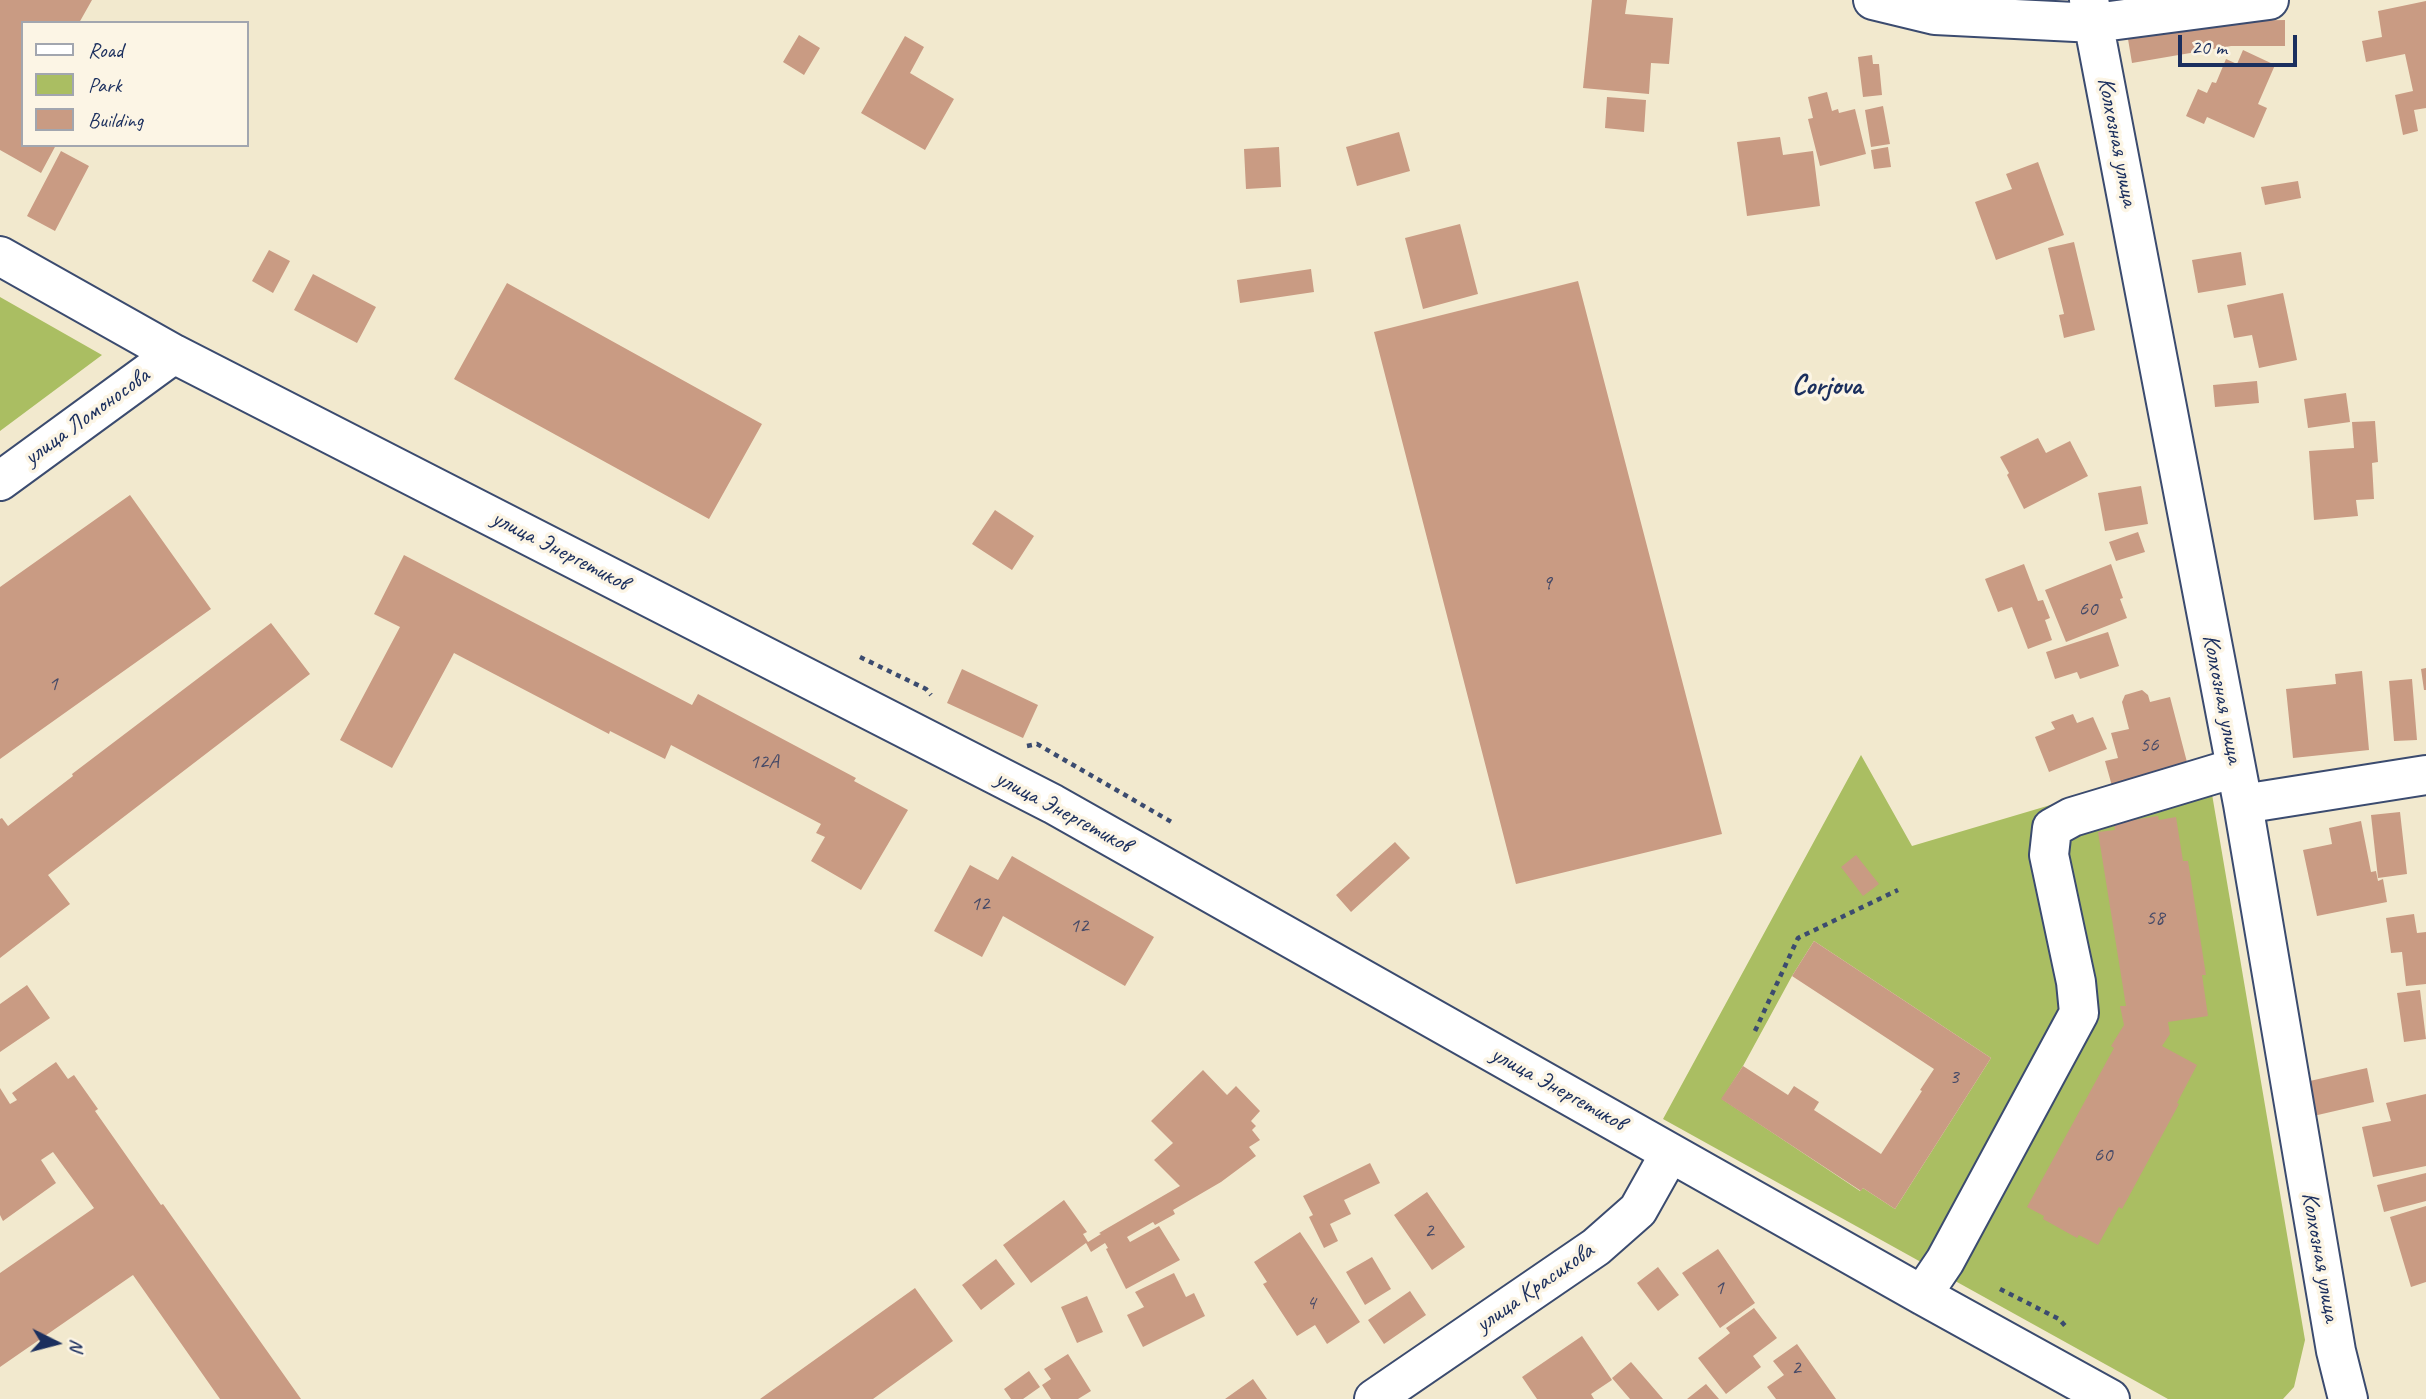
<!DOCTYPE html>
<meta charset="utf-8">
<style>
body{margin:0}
#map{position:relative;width:2426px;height:1399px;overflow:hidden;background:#f2e9ce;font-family:Caveat,sans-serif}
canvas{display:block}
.legend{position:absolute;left:21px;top:21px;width:228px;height:126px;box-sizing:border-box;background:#fcf5e5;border:2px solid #a2a6af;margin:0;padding:9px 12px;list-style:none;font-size:21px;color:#1b2f5e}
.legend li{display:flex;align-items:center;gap:14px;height:35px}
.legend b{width:35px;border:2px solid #a2a6af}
.north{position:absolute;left:21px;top:1308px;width:70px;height:70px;-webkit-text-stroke:5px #fcf5e5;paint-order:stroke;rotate:96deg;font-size:19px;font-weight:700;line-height:28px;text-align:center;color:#1b2f5e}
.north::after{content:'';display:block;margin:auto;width:24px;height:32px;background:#1b2f5e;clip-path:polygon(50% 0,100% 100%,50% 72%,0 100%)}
.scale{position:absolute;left:2178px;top:35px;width:119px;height:32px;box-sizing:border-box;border:4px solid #1b2f5e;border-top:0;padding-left:9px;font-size:21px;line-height:24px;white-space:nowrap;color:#1b2f5e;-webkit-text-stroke:5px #fcf5e5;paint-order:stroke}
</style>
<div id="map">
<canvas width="2426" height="1399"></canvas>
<ul class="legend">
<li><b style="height:9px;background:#fff"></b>Road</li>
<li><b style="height:19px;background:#aabe62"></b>Park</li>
<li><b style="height:19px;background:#c99b83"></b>Building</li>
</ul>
<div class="north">N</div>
<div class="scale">20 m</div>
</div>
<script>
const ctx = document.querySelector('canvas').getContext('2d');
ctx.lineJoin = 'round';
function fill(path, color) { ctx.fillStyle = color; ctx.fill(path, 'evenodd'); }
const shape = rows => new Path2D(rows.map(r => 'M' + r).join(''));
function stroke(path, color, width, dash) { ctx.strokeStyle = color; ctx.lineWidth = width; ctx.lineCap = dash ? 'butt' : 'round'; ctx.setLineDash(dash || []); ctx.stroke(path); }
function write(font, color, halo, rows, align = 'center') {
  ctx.font = font + ' Caveat,sans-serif'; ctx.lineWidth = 7; ctx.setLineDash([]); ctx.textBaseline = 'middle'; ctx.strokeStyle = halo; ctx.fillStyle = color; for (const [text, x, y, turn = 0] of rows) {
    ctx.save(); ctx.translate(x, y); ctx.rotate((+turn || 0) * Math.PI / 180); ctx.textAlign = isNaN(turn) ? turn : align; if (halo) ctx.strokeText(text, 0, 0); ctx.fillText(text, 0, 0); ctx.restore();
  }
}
fill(shape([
 [0,297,102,355,0,431],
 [1861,755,1912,846,2206,759,2305,1340,2294,1387,2283,1399,2168,1399,1663,1119],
 [1814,941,1991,1058,1895,1209,1863,1188,1860,1191,1722,1099,1743,1066,1792,976]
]), '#aabe62');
fill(shape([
 [0,0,92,0,79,23,23,23,23,145,56,145,41,173,0,150],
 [1592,0,1627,0,1625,14,1673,18,1669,64,1651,63,1649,94,1583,88],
 [2426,1,2426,108,2414,110,2418,131,2403,135,2395,95,2413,91,2405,54,2366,62,2362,41,2382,37,2378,11],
 [2285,20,2285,46,2231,46,2132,63,2128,39,2230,21],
 [799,35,820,48,804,75,783,62],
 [905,36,924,47,910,73,954,99,925,150,861,113],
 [2243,50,2275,65,2258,104,2267,108,2254,138,2207,117,2204,124,2186,116,2198,89,2207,93,2212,82,2216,83,2226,59,2237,64],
 [1872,55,1873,64,1879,64,1882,95,1863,97,1858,57],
 [1827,92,1832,111,1838,109,1839,113,1855,109,1866,154,1820,166,1808,119,1813,118,1808,97],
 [1607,97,1646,100,1644,132,1605,128],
 [1883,106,1890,144,1871,147,1865,110],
 [1399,132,1410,171,1357,186,1346,147],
 [1780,137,1783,155,1813,151,1820,206,1747,216,1737,142],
 [1279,147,1281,187,1246,189,1244,149],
 [1888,147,1891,167,1874,169,1871,150],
 [61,151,89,166,55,231,27,216],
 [2038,162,2064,235,1996,260,1975,202,2012,189,2006,174],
 [2298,181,2301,198,2265,205,2261,187],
 [1460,224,1478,294,1423,309,1405,238],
 [2074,242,2095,330,2064,338,2059,315,2064,314,2048,248],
 [269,250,290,261,273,293,252,281],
 [2241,252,2246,285,2198,293,2192,260],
 [1311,269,1314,292,1240,303,1237,280],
 [313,274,376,307,357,343,294,310],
 [1578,281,1722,834,1516,884,1374,332],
 [507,283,762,424,709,519,454,379],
 [2283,293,2297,360,2259,368,2252,335,2234,338,2227,305],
 [2257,381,2259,403,2215,407,2213,385],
 [2346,393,2350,422,2308,428,2304,399],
 [2375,421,2378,462,2372,463,2374,499,2356,500,2358,516,2314,520,2309,451,2354,448,2352,422],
 [2038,438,2046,453,2070,441,2088,476,2024,509,2007,475,2009,473,2000,457],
 [2141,486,2148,524,2105,531,2098,493],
 [130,495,211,609,0,759,0,587],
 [995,510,1034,536,1012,570,972,544],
 [2138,532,2145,552,2116,561,2109,542],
 [404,555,692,705,698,694,856,778,854,781,908,810,861,890,811,861,825,837,816,833,821,824,671,745,665,759,610,731,609,734,454,653,392,768,340,740,400,627,374,614],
 [2024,564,2038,601,2043,600,2050,618,2045,620,2052,640,2028,649,2012,607,1998,612,1985,579],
 [2111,564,2123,598,2120,599,2127,618,2066,642,2045,590],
 [271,623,310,674,48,875,70,904,0,958,0,819,2,818,8,826,73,776,72,774],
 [2108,632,2119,666,2080,679,2077,672,2055,679,2046,652],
 [2426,668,2426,690,2424,690,2421,669],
 [962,669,1038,705,1023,738,947,703],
 [2362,671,2369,750,2293,758,2286,689,2336,684,2335,674],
 [2412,679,2417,740,2394,741,2389,681],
 [2142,690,2148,695,2150,702,2170,697,2188,766,2112,786,2105,761,2118,758,2111,733,2129,729,2122,702,2125,695],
 [2073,714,2077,723,2093,717,2107,749,2049,772,2035,737,2055,729,2051,722],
 [2400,812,2407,874,2378,878,2371,815],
 [2158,816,2159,820,2176,817,2183,861,2188,861,2206,975,2202,975,2208,1016,2168,1022,2170,1034,2162,1046,2197,1065,2177,1103,2179,1104,2122,1209,2119,1207,2098,1245,2079,1235,2077,1238,2043,1219,2044,1216,2027,1207,2114,1048,2111,1046,2124,1025,2120,1006,2126,1006,2098,832,2115,830,2114,823],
 [2361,821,2371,872,2376,871,2378,881,2383,879,2387,902,2317,916,2303,850,2332,844,2329,828],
 [1395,842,1410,858,1351,912,1336,895],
 [1856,855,1879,884,1863,896,1841,867],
 [1012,856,1154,937,1125,986,1003,916,982,957,934,931,970,865,998,880],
 [2414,914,2417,933,2426,932,2426,984,2406,986,2402,952,2391,953,2386,918],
 [1814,941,1991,1058,1895,1209,1863,1188,1861,1191,1721,1099,1743,1066,1788,1095,1794,1086,1819,1102,1814,1110,1881,1154,1922,1091,1920,1090,1934,1069,1792,976],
 [27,985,50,1018,0,1052,0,1004],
 [2420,990,2426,1039,2404,1042,2397,993],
 [56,1062,68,1079,74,1075,98,1109,95,1111,161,1205,163,1204,301,1399,220,1399,133,1275,0,1367,0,1273,94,1208,53,1152,41,1160,56,1183,3,1221,0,1215,0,1088,10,1104,17,1100,12,1093],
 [2367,1068,2374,1102,2309,1117,2301,1083],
 [1203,1070,1227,1095,1236,1086,1260,1111,1251,1121,1256,1126,1252,1130,1260,1140,1249,1147,1256,1156,1221,1182,1173,1210,1175,1214,1155,1225,1153,1222,1127,1237,1130,1242,1159,1226,1180,1260,1126,1289,1106,1249,1108,1248,1105,1243,1091,1252,1086,1243,1031,1283,1003,1245,1064,1200,1087,1232,1083,1234,1088,1242,1101,1234,1099,1233,1180,1186,1154,1160,1173,1143,1151,1121],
 [2426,1094,2426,1166,2373,1177,2362,1127,2391,1121,2386,1103],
 [1370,1163,1380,1183,1344,1200,1351,1214,1330,1224,1338,1241,1324,1248,1309,1217,1313,1215,1303,1196],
 [2426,1173,2426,1201,2384,1212,2377,1185],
 [1427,1192,1465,1247,1432,1270,1394,1215],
 [2426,1206,2426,1282,2411,1287,2390,1217],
 [1300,1232,1360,1322,1327,1344,1315,1325,1297,1336,1263,1284,1267,1282,1254,1262],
 [1718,1249,1755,1303,1720,1328,1682,1273],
 [1372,1257,1391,1289,1365,1305,1346,1272],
 [996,1259,1015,1284,981,1310,962,1285],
 [1658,1267,1679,1295,1658,1311,1637,1283],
 [1174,1273,1186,1297,1194,1293,1205,1316,1143,1347,1127,1315,1144,1307,1135,1292],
 [915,1288,953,1341,873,1399,760,1399],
 [1410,1291,1426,1315,1384,1344,1368,1320],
 [1087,1296,1103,1332,1077,1343,1061,1307],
 [1754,1308,1777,1338,1753,1356,1761,1367,1726,1394,1698,1358,1730,1333,1726,1328],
 [1582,1336,1612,1380,1591,1394,1594,1399,1537,1399,1522,1377],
 [1797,1344,1836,1399,1776,1399,1767,1387,1784,1375,1773,1361],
 [1068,1354,1091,1391,1078,1399,1051,1399,1042,1385,1051,1379,1044,1369],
 [1631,1362,1663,1399,1630,1399,1612,1378],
 [1029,1371,1040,1387,1023,1399,1011,1399,1004,1389],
 [1253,1379,1267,1399,1225,1399],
 [1706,1384,1719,1399,1687,1399]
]), '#c99b83');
const minor = shape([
 [1873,0,1935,15,2095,23,2269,0],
 [2089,0,2243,804,2336,1351,2348,1399],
 [0,256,174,354,1053,804,1922,1295,2110,1399],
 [0,481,174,354],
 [2243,804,2426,775],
 [1922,1295,1945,1261,2079,1013,2076,982,2049,855,2052,828,2072,817,2235,768],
 [1374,1399,1596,1247,1638,1210,1670,1153]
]);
stroke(minor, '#3b4b6f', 42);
stroke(shape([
 [860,657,926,689,931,695],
 [1027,746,1037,744,1175,824],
 [1755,1031,1798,938,1898,890],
 [2000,1289,2059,1319,2067,1328]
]), '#3b4b6f', 4.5, [5, 5]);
stroke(minor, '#fff', 38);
write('21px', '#464a67', null, [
 ["9",1547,583],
 ["60",2088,609],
 ["1",53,684],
 ["56",2149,745],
 ["12А",764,762],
 ["12",980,904],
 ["58",2155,918],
 ["12",1079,926],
 ["3",1954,1077],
 ["60",2103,1155],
 ["2",1429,1231],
 ["1",1719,1288],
 ["4",1311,1303],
 ["2",1796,1368]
]);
write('24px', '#1b2f5e', '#fcf5e5', [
 ["Колхозная улица",2117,142,79],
 ["улица Ломоносова",87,417,-36],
 ["улица Энергетиков",560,551,27],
 ["Колхозная улица",2222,699,79],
 ["улица Энергетиков",1063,812,28],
 ["улица Энергетиков",1558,1089,29],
 ["Колхозная улица",2320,1257,80],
 ["улица Красикова",1535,1288,-35]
]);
write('bold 28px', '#1b2f5e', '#fcf5e5', [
 ["Corjova",1827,387]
]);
</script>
